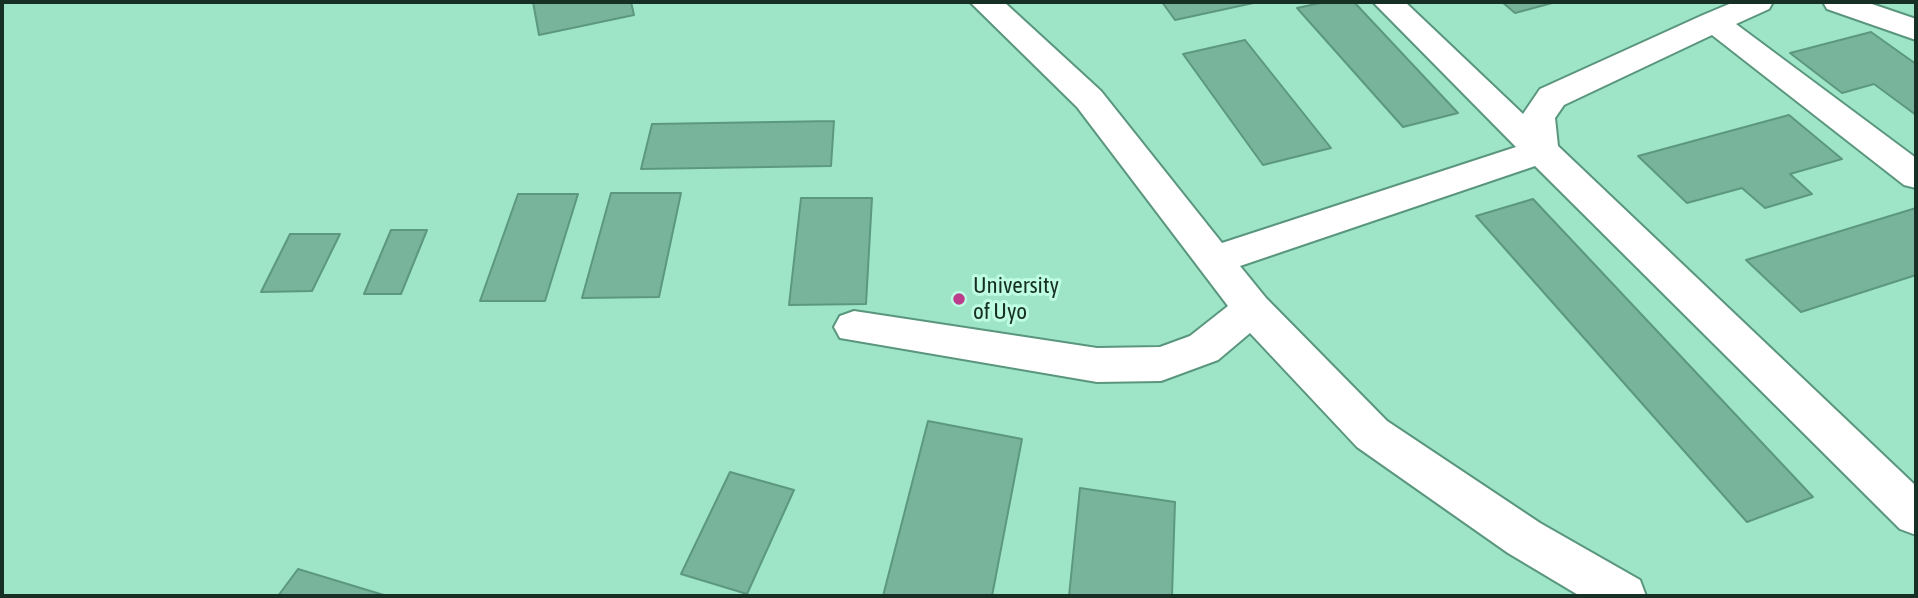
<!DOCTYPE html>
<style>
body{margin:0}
#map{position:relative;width:1918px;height:598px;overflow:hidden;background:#b1efd4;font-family:"Asap Condensed",sans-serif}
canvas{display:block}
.frame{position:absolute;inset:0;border:4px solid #173026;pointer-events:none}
</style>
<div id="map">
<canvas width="1918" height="598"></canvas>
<div class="frame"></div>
</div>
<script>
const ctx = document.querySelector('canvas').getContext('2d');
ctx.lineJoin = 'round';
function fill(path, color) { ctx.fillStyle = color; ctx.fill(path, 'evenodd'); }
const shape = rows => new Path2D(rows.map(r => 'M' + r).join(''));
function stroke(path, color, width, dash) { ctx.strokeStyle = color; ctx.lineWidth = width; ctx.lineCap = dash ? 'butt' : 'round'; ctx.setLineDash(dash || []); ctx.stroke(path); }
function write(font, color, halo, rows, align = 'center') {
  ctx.font = font + ' "Asap Condensed",sans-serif'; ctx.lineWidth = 6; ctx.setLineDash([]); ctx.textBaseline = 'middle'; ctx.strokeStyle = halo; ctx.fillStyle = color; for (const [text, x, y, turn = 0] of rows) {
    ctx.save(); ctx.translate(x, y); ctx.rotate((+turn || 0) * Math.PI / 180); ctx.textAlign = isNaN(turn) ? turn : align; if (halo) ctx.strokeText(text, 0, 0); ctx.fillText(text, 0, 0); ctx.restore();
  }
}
fill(shape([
 [2,2,1916,2,1916,596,2,596]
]), '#9ee5c8');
const building = shape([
 [533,2,631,2,634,15,539,35,533,2],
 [1162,2,1258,2,1175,20,1162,2],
 [1325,2,1354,2,1458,113,1403,127,1297,8,1325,2],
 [1502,2,1556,2,1515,13,1502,2],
 [1871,32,1916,64,1916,115,1874,84,1842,93,1790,53,1871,32],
 [1245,40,1331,148,1263,165,1183,54,1245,40],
 [1789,115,1842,159,1790,174,1812,194,1765,208,1742,188,1687,203,1638,156,1789,115],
 [834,121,831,166,641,169,652,124,834,121],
 [611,193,681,193,659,297,582,298,611,193],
 [518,194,578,194,545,301,480,301,518,194],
 [801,198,872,198,866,304,789,305,801,198],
 [1533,199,1813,497,1747,522,1476,216,1533,199],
 [1916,208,1916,275,1801,312,1746,260,1916,208],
 [391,230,427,230,401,294,364,294,391,230],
 [290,234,340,234,312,291,261,292,290,234],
 [928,421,1022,439,992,596,883,596,928,421],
 [730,472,794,490,747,594,681,574,730,472],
 [1080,488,1175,502,1172,596,1069,596,1080,488],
 [298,569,387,596,278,596,298,569]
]);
fill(building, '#78b49b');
stroke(building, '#5c9880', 2);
const minor = shape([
 [970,2,1004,2,1101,91,1222,243,1516,147,1373,2,1405,2,1523,114,1540,89,1703,15,1734,2,1773,2,1769,9,1736,24,1916,158,1916,188,1904,185,1712,35,1564,105,1555,118,1558,146,1916,486,1916,535,1900,529,1535,166,1240,266,1266,298,1387,421,1540,523,1640,580,1646,596,1580,596,1508,553,1357,447,1250,333,1218,360,1161,381,1097,382,840,338,834,327,840,316,854,311,1097,348,1160,347,1190,336,1228,306,1077,107,970,2],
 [1823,2,1866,2,1916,19,1916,40,1827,9,1823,2]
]);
stroke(minor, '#5a967e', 4);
fill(minor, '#fff');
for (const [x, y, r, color] of [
 [959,299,7,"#bb3d8b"]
]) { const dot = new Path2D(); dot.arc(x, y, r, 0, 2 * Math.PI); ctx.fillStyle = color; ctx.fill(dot); stroke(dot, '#befde1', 2.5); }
write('23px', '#173026', '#befde1', [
 ["University",973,286],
 ["of Uyo",973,312]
], 'left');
</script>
